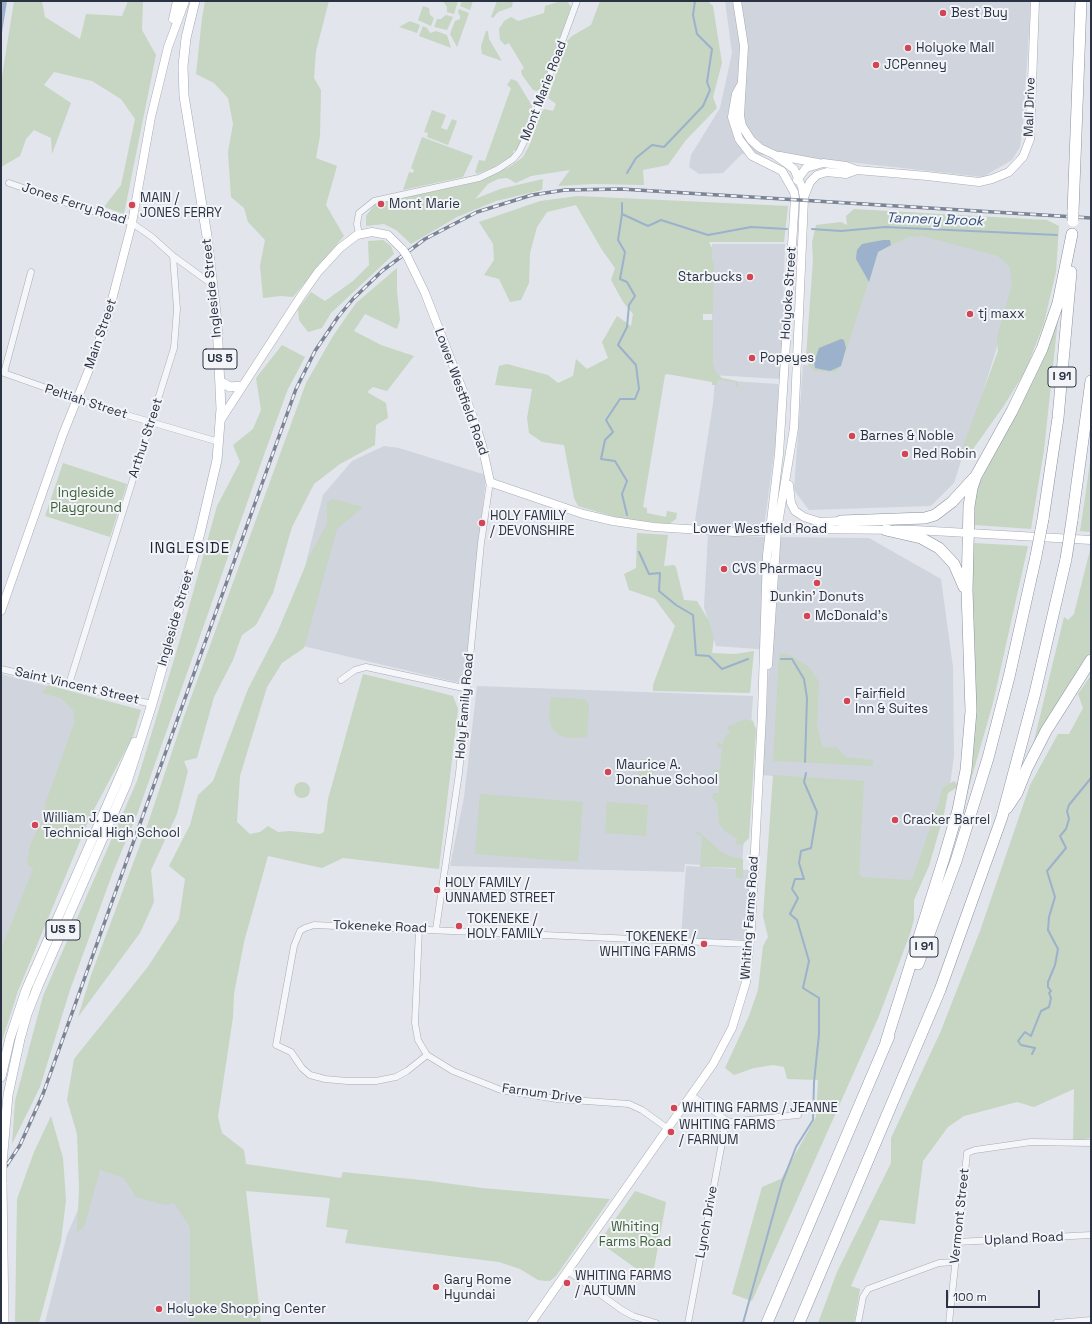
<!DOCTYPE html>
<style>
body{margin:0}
#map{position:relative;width:1092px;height:1324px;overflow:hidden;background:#e2e5eb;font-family:"Space Grotesk",sans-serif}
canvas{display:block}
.frame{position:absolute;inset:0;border:2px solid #2a3243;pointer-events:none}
.scale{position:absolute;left:946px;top:1290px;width:94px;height:18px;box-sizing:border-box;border:2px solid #2a3243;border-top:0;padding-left:5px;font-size:12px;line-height:14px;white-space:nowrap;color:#2a3243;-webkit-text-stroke:3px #f2f4f8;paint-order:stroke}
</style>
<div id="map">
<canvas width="1092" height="1324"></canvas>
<div class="frame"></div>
<div class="scale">100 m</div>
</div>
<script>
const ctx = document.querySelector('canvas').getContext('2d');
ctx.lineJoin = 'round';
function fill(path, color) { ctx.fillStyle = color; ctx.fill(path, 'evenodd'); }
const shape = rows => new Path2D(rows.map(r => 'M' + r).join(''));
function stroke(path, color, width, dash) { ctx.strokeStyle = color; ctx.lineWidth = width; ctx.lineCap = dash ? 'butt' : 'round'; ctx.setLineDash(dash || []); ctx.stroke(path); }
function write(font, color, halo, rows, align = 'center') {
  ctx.font = font + ' "Space Grotesk",sans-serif'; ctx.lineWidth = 4; ctx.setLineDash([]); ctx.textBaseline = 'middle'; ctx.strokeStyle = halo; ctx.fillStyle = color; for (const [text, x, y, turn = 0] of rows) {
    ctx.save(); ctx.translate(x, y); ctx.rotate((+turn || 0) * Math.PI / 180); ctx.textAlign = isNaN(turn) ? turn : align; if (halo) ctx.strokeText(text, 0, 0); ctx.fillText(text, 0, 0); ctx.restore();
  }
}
fill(shape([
 [725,1,1031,1,1023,123,1020,147,1012,160,983,177,795,156,742,154,723,173,699,174,689,167,691,155,720,108,732,53],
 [918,231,1024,262,954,483,931,506,809,510,794,490,803,365,833,367,872,247],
 [712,244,785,244,781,379,712,375],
 [715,380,778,384,778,425,764,527,735,529,694,527,713,403],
 [384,446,399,448,486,475,464,684,286,642,323,495,352,461],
 [708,534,763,537,869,538,941,579,953,667,954,756,950,785,919,881,858,878,861,783,762,775,770,650,716,646,704,607],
 [1,674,141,710,127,742,35,865,1,948],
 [477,686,753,696,742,867,685,864,684,872,450,866,464,797],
 [686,866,750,870,747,940,681,938],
 [97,1166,191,1201,190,1323,45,1323,67,1235]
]), '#d0d4dd');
fill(shape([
 [14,1,42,1,45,17,80,39,86,14,122,16,128,1,143,1,142,30,156,55,124,214,104,207,121,185,135,119,121,99,92,81,54,72,44,85,71,103,52,154,51,138,34,130,26,139,20,156,1,167,1,83],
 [205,1,329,1,316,51,314,78,321,90,320,136,316,158,337,166,326,205,344,236,293,297,281,296,263,298,260,266,265,240,248,222,244,208,231,197,228,152,233,124,228,98,214,83,196,74,202,18],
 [443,1,458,1,454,14,447,12,447,7],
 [462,1,473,1,470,10,460,6],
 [497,1,513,1,512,7,498,12,493,18,491,17],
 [561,1,567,1,571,7,570,10,542,88,537,91,533,90,522,75,521,71,524,68,509,43,505,45,500,40,499,29,504,21,511,17,518,21,544,13,545,6],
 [600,1,708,1,713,6,722,63,713,97,717,108,686,140,668,165,643,170,644,185,593,184,558,186,570,170,531,176,516,183,507,178,498,179,488,184,475,199,500,189,543,179,542,190,496,201,457,217,411,244,396,230,384,224,366,226,366,216,375,204,481,181,511,166,523,157,530,144,541,113,544,109,553,111,556,104,548,98,567,41,572,36,591,25],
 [423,6,429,8,430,15,434,18,431,26,418,20],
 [459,9,469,13,457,47,450,34,455,21,460,19,460,16,458,12],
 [446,15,453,17,447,30,434,27,437,19,441,19],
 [410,21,420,25,417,33,399,27],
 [423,26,427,28,430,33,436,31,447,35,451,48,419,36],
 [486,31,488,31,489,39,502,61,482,54,481,46],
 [511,79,517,81,532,106,533,114,522,142,517,150,513,151,513,155,492,168,477,174,475,172,479,160,485,161,511,88,507,85],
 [432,110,446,115,441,128,447,130,452,119,457,121,448,145,427,137,428,133,424,132],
 [422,137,473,156,463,177,403,190,409,172,413,173,414,170,411,168],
 [578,196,788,206,784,242,709,242,712,248,712,260,714,263,713,314,703,314,703,320,713,320,713,363,715,371,722,378,737,381,739,387,736,387,736,382,718,380,717,385,712,385,712,382,667,374,665,375,643,507,647,508,647,513,666,517,667,511,677,513,676,519,669,524,622,519,578,506,574,498,564,445,542,442,529,433,527,418,532,389,495,385,499,366,507,364,548,375,558,383,573,376,576,359,587,369,608,358,602,342,617,316,631,326,633,314,623,302,611,280,615,268,602,250,576,205,547,212,537,227,530,253,529,283,521,300,510,302,499,279,484,275,494,260,493,244,479,222,540,201],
 [854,209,1047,220,1059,226,1056,272,1044,323,1026,370,1003,407,971,452,962,449,998,351,997,337,1012,284,1010,267,998,256,922,236,908,237,878,252,841,366,836,372,815,371,808,365,806,356,813,260,812,242,816,225,841,222,847,225,846,216],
 [383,240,391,246,394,254,331,313,322,328,308,332,299,320,298,309,311,292,325,301,353,281,369,265,368,241],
 [397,268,397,291,400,320,397,329,365,314,354,331,381,345,414,356,387,391,373,387,367,392,386,403,388,418,376,425,375,445,340,464,314,484,292,527,273,593,256,625,242,635,233,660,214,697,197,758,184,761,188,771,177,814,151,870,154,902,140,933,78,1017,91,975,146,829,182,722,306,383,333,336,356,303],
 [1058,319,1044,450,1031,529,975,525,974,508,976,493,980,482,1042,358],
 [282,345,305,357,288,389,265,452,138,812,113,872,70,990,40,1087,12,1144,15,1101,43,996,137,781,179,643,217,506,240,462,233,445,253,429,261,410,256,378],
 [1091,454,1091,532,1080,531,1086,491],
 [63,463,127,484,110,537,45,516],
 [333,499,363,507,337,529,304,648,282,663,267,687,240,776,237,822,250,834,260,832,268,826,278,832,290,831,320,834,324,832,328,799,363,674,430,690,453,696,458,709,439,869,343,858,322,868,268,856,244,942,234,994,233,1017,218,1117,222,1133,244,1150,246,1164,341,1178,343,1172,430,1181,482,1188,610,1199,556,1276,550,1281,545,1281,538,1280,520,1269,499,1262,345,1243,348,1230,326,1227,330,1198,246,1191,261,1323,190,1323,190,1227,174,1203,165,1205,136,1197,124,1178,100,1170,84,1227,77,1232,79,1188,77,1134,67,1100,74,1059,147,968,179,919,185,879,169,866,190,825,198,795,213,781,248,689,277,633,310,555,327,524,327,503],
 [637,533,668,535,664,566,674,565,676,567,684,600,697,601,709,621,714,638,712,653,735,654,754,651,750,693,653,691,653,685,675,626,655,599,629,590,624,574,636,568],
 [974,543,1028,546,993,703,967,794,970,773,973,651,972,548],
 [1090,550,1091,655,1033,745,1064,617,1068,620,1074,614],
 [782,653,790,655,809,667,819,682,817,726,822,745,825,748,836,747,846,757,873,760,873,766,773,761,779,654],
 [1091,675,1091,1138,1073,1141,1074,1089,1034,1107,1017,1102,964,1116,948,1127,923,1161,915,1224,880,1220,851,1286,860,1289,854,1323,818,1323,837,1272,891,1163,891,1138,940,1033,980,931,1030,785,1058,734,1069,734,1083,708,1078,694],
 [48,685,141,710,134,734,90,817,18,991,1,1044,1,948,33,869,27,863,30,845,45,815,45,804,75,721,73,710,61,698,42,693],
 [551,697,584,699,589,704,587,737,569,738,559,735,551,726,549,715],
 [744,719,753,721,756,730,749,838,742,845,736,844,735,842,738,839,726,832,719,824,717,803,712,798,713,793,718,793,719,791,720,777,713,777,714,770,720,770,722,748,717,748,717,743,718,742,722,745,725,737,730,732,727,727],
 [639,759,654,760,653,777,638,776],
 [773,775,864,781,859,874,862,877,912,880,939,802,942,788,954,781,957,784,956,788,948,793,944,814,929,866,914,900,914,919,910,934,879,1016,752,1301,732,1294,762,1187,781,1179,816,1117,818,1080,787,1079,784,1067,773,1065,754,1068,734,1075,725,1068,749,1016,758,990,763,946,768,937,763,916],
 '294 790a8 8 0 1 1 16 0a8 8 0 1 1-16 0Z',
 [480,794,583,802,578,862,475,854],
 [607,802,648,805,646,836,605,833],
 [698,831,720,851,729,856,743,859,743,878,736,878,736,868,700,867,702,836,696,834],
 [51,1116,63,1158,66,1200,61,1241,39,1323,15,1322,17,1199,34,1152],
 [635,1191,666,1202,652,1280,599,1242]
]), '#c7d5c3');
fill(shape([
 [1,1,7,1,1,39],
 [883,240,890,240,891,245,878,252,869,282,856,259,857,250,862,244],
 [841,339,844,340,846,348,841,366,830,371,815,368,814,362,819,348]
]), '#9cb1cb');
stroke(shape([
 [627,173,636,158,652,145,664,147,703,106,710,90,707,82,712,49,697,34,693,15,695,1],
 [622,203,622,214,648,226,661,220,708,235,751,227,787,229],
 [622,214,618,240,625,252,620,279,627,282,635,296,629,305,627,327,618,345,636,365,639,389,635,399,620,399,606,420,613,432,605,440,601,459,615,461,627,481,622,494,627,515],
 [812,229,841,231,885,227,1057,235],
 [639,552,649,574,660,573,659,591,676,605,693,615,696,655,709,656,722,669,748,659],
 [781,659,792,659,804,679,807,698,805,762],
 [1091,765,1091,767],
 [1032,1054,1035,1048,1021,1045,1018,1041,1025,1032,1031,1036,1041,1011,1049,1007,1051,998,1049,993,1051,991,1048,987,1048,982,1055,965,1058,949,1048,930,1049,917,1055,897,1047,871,1066,848,1060,836,1066,829,1069,819,1067,811,1069,805,1091,778],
 [743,1323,782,1183,796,1147,813,1120,814,1082,819,1034,819,998,803,988,809,961,797,920,790,914,798,898,792,889,795,879,804,879,799,863,801,851,811,848,817,812,804,782,806,773]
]), '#9cb1cb', 2);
const street = shape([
 [9,183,75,206,132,223,152,237,173,256,213,285],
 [359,234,357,224,359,213,374,201,479,178,498,169,513,159,519,152,530,129,577,1],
 [1,372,106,409,219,442],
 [4,373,31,272],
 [1,669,152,704],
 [341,680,355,670,366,667,468,689],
 [69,684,174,348,177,309,173,256],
 [419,929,415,1023,418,1040,427,1055,453,1071,501,1090,557,1099,629,1104,642,1110,667,1128],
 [436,929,459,773,481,543,490,482],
 [427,1055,407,1071,396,1077,376,1081,347,1081,325,1079,310,1075,302,1068,291,1052,276,1045,294,946,300,931,305,928,314,925,749,944],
 [691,1095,729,1122,798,1115],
 [957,1242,1091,1235],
 [568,1271,622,1310,633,1316,656,1323],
 [688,1323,724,1132,729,1122],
 [858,1323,863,1297,868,1289,939,1263,955,1262],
 [949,1323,967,1153,975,1150,1031,1142,1091,1143],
 [1056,1323,1091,1320]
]);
const secondary = shape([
 [737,1,744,46,740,116,742,126,751,140,760,148,775,155,794,169,802,187,804,198,794,428,777,530,768,665],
 [173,19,177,1],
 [780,156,818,163],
 [797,180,806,168,823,163,846,166,857,170,927,176,979,182,992,179,1009,172,1023,157,1030,139,1035,1],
 [804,197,810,182,817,175,827,172,846,174,857,170],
 [407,256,425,293,473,417,482,445,490,482,495,484,583,514,613,521,654,527,735,532,800,529,915,530,1091,540],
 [220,421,301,296,318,272,340,248,357,235,372,232,388,235,403,250],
 [789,485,791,503,795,511,804,517,820,522,841,521,845,523],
 [1,611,63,434,90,367,108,315,132,223,151,117,168,47,185,1],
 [531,1323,713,1064,732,1028,746,982,751,927,762,714,767,555,779,454,795,198,794,192,782,171,752,156,739,139,732,117,736,94,741,85]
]);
const primary = shape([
 [221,382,230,387,242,386],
 [1,1077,10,1038,26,990,135,742],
 [2,1163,8,1095,20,1039,27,1014,38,986,126,785,152,704,200,533,217,460,221,409,217,322,207,236,184,96,183,66,186,38,195,1],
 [2,1183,4,1323]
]);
const highway = shape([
 [1073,212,1081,1],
 [1043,519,1058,418,1071,272],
 [1072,520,1091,381],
 [841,521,925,518,935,515,952,502,974,478],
 [886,530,921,538,939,548,954,564,964,587],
 [1007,808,1017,793,1027,768,1046,731,1091,660],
 [918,964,956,861,988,758,1009,677,1036,556],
 [886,1042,944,858,958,810,966,770,971,711,967,590,969,506,972,488,976,476,1012,411,1042,349,1058,303,1072,234],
 [767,1323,889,1036],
 [799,1323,940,990,1002,817,1035,693,1066,559]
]);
stroke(street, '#a7acb5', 7);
stroke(secondary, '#a7acb5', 9);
stroke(primary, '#a1a9b7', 10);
stroke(highway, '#8992a2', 12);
stroke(street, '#f5f6f9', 6);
stroke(secondary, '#fff', 8);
stroke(primary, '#fff', 9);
stroke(highway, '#fff', 11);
const rail = shape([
 [1,1174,20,1145,43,1094,296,389,315,351,338,317,353,299,382,271,425,239,477,212,532,195,565,190,621,189,1091,218]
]);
stroke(rail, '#7b8495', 3.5);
stroke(rail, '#f2f4f8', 2, [6]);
const secondaryBridge = shape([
 [403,250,407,256]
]);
const primaryBridge = shape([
 [2,1183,2,1163]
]);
const highwayBridge = shape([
 [1073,221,1073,212],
 [1036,556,1043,519],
 [1066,559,1072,520]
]);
stroke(secondaryBridge, '#a7acb5', 9, []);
stroke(primaryBridge, '#a1a9b7', 10, []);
stroke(highwayBridge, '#8992a2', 12, []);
stroke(secondaryBridge, '#fff', 8);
stroke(primaryBridge, '#fff', 9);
stroke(highwayBridge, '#fff', 11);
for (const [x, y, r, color] of [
 [943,13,4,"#d14555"],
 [908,48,4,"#d14555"],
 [876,65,4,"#d14555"],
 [381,204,4,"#d14555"],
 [132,205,4,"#d14555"],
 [750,277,4,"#d14555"],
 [970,314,4,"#d14555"],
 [752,358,4,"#d14555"],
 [852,436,4,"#d14555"],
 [905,454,4,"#d14555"],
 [482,523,4,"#d14555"],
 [724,569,4,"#d14555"],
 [817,583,4,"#d14555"],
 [807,616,4,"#d14555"],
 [847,701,4,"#d14555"],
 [608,772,4,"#d14555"],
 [895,820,4,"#d14555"],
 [35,825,4,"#d14555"],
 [437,890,4,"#d14555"],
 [459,926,4,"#d14555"],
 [704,944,4,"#d14555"],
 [674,1108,4,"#d14555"],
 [671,1132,4,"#d14555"],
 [567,1283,4,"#d14555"],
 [436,1287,4,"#d14555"],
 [159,1309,4,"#d14555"]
]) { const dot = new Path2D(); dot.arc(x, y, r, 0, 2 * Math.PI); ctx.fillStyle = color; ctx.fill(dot); stroke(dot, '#f2f4f8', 1.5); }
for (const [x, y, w] of [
 [220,359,34],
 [1062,377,28],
 [63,930,34],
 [924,947,28]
]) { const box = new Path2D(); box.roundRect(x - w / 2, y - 10, w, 20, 3); ctx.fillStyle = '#f2f4f8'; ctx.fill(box); stroke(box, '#2a3243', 1); }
write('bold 12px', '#2a3243', null, [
 ["US 5",220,359],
 ["I 91",1062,377],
 ["US 5",63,930],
 ["I 91",924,947]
]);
write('13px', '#2a3243', '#f2f4f8', [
 ["Best Buy",951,13],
 ["Holyoke Mall",916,48],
 ["JCPenney",884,65],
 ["MAIN /",140,198],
 ["JONES FERRY",140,213],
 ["Mont Marie",389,204],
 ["Starbucks",742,277,"right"],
 ["tj maxx",978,314],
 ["Popeyes",760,358],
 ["Barnes & Noble",860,436],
 ["Red Robin",913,454],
 ["HOLY FAMILY",490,516],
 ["/ DEVONSHIRE",490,531],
 ["CVS Pharmacy",732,569],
 ["Dunkin' Donuts",817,597,"center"],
 ["McDonald's",815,616],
 ["Fairfield",855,694],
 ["Inn & Suites",855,709],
 ["Maurice A.",616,765],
 ["Donahue School",616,780],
 ["William J. Dean",43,818],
 ["Technical High School",43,833],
 ["Cracker Barrel",903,820],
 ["HOLY FAMILY /",445,883],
 ["UNNAMED STREET",445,898],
 ["TOKENEKE /",467,919],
 ["HOLY FAMILY",467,934],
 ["TOKENEKE /",696,937,"right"],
 ["WHITING FARMS",696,952,"right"],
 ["WHITING FARMS / JEANNE",682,1108],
 ["WHITING FARMS",679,1125],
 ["/ FARNUM",679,1140],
 ["WHITING FARMS",575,1276],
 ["/ AUTUMN",575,1291],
 ["Gary Rome",444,1280],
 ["Hyundai",444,1295],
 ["Holyoke Shopping Center",167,1309]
], 'left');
write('13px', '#2a3243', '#f2f4f8', [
 ["Mont Marie Road",544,91,-69],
 ["Mall Drive",1030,107,-88],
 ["Jones Ferry Road",74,204,18],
 ["Ingleside Street",212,288,-96],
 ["Holyoke Street",789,293,-86],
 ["Main Street",101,334,-71],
 ["Lower Westfield Road",461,392,70],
 ["Peltiah Street",86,402,18],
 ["Arthur Street",146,438,-72],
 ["Lower Westfield Road",760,529],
 ["Ingleside Street",176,618,-74],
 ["Saint Vincent Street",77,686,13],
 ["Holy Family Road",465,706,-85],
 ["Whiting Farms Road",750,918,-86],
 ["Tokeneke Road",380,927,2],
 ["Farnum Drive",542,1094,8],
 ["Vermont Street",960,1216,-84],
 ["Lynch Drive",707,1222,-80],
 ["Upland Road",1024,1239,-3]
]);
write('13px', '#3c5f36', '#f2f4f8', [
 ["Ingleside",86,493],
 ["Playground",86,508],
 ["Whiting",635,1227],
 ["Farms Road",635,1242]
]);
write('italic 14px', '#334f78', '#f2f4f8', [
 ["Tannery Brook",935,220,2]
]);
ctx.letterSpacing = '1px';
write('15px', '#1c2334', '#f2f4f8', [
 ["INGLESIDE",190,549]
]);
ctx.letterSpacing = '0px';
</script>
